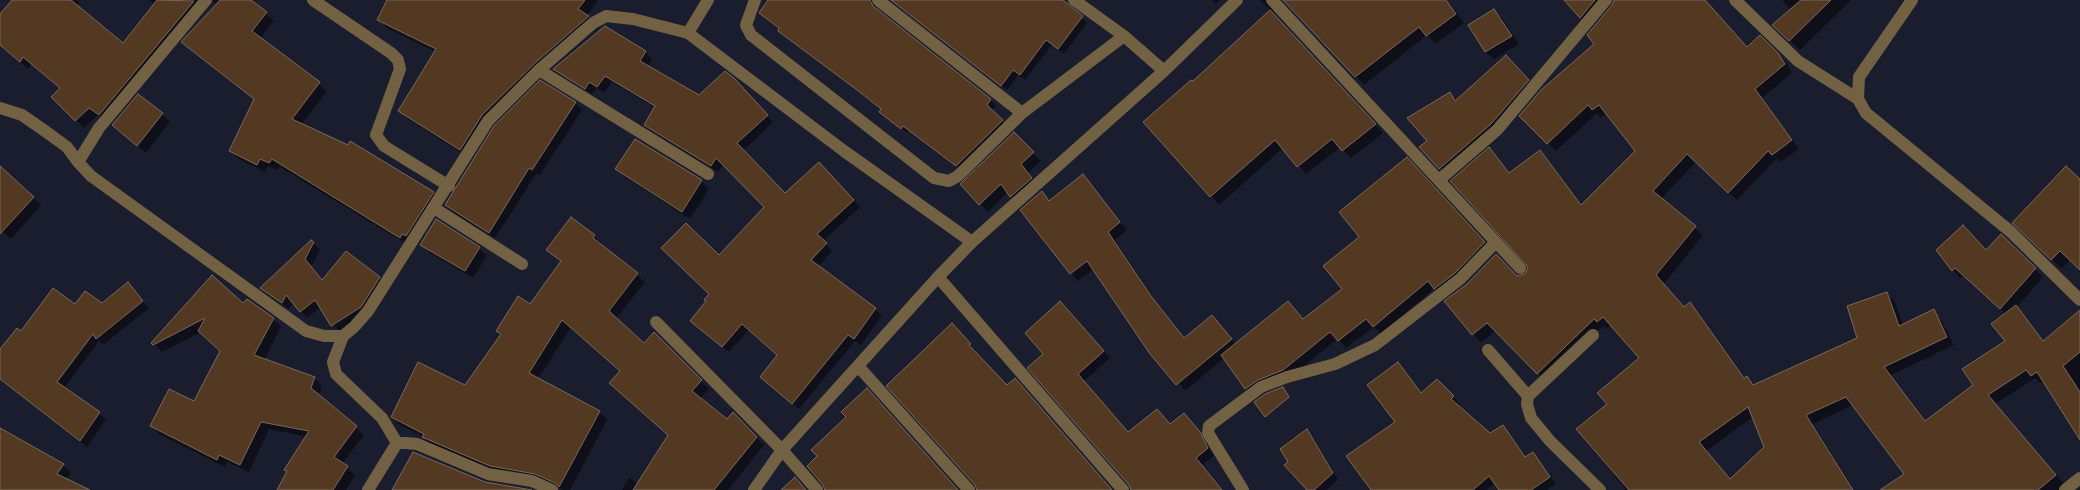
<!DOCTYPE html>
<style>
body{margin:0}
canvas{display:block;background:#1a1d2d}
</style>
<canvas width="2080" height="490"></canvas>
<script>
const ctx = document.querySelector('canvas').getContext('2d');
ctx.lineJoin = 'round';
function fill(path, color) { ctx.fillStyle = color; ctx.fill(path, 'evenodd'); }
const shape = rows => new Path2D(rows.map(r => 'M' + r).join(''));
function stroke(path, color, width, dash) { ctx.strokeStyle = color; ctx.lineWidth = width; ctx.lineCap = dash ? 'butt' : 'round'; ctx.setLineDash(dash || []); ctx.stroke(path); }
fill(shape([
 [14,0,77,0,80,2,76,6,123,45,155,4,149,0,249,0,274,21,260,39,327,91,301,125,433,193,441,201,408,245,280,167,277,170,268,166,265,172,238,159,230,151,255,100,183,42,214,5,215,0,208,2,107,122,98,115,84,128,53,97,61,89,32,64,28,69,0,45,0,16],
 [388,0,598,0,587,16,596,25,490,123,468,157,408,119,400,111,436,52,387,28,379,20],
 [770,0,877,0,875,6,877,11,990,100,996,106,992,111,1007,127,963,171,909,131,907,133,886,118,881,112,882,110,766,19,760,13],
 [891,0,1058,0,1087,23,1064,54,1052,45,1025,80,1018,75,1007,90],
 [1212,0,1220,0,1216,4],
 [1260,0,1282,0,1275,2,1272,7,1274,15,1383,133,1351,158,1340,147,1306,174,1283,148,1219,205,1145,122,1193,83,1271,11],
 [1283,0,1447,0,1464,23,1435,44,1427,35,1364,85],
 [1566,0,1705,0,1747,48,1760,37,1786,62,1792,73,1762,98,1799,149,1781,162,1777,158,1737,200,1696,162,1661,199,1703,235,1664,284,1684,308,1690,304,1698,312,1745,378,1755,385,1859,338,1887,294,1895,302,1903,325,1935,314,1943,323,1954,345,1891,375,1926,421,1975,385,2006,341,2006,314,1964,275,1960,278,1937,250,1987,251,2001,236,2043,277,2016,308,2044,342,2080,313,2080,431,2044,381,2040,383,2035,378,1995,404,2069,490,1882,490,1906,474,1853,405,1813,424,1852,486,1846,490,1626,490,1578,429,1609,404,1641,358,1612,324,1606,329,1603,326,1546,381,1496,330,1481,343,1446,302,1526,275,1529,266,1489,149,1510,173,1539,151,1582,205,1637,151,1607,113,1601,118,1597,113,1556,151,1521,116,1596,44,1614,0,1611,0,1589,26],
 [1753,417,1766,447,1731,480,1706,451],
 [1782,0,1851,0,1800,50,1774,25,1791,10],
 [1494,10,1502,18,1519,44,1494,59,1486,52,1470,25],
 [605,27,645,52,652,59,648,66,699,96,725,73,773,122,743,151,785,194,825,170,860,207,823,241,832,251,818,267,882,315,861,345,855,341,799,409,761,377,778,356,749,329,729,352,698,327,710,294,719,257,765,207,723,164,718,172,652,131,645,125,656,108,612,82,604,93,597,88,592,94,555,69],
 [1514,64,1535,88,1448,175,1421,147,1429,141,1450,94,1456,101],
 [575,103,582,110,540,175,536,174,495,238,453,212,446,205],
 [162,114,170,122,146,153,113,125],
 [1014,134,1041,161,1028,173,1039,186,1019,204,1008,192,988,212,962,184],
 [1414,166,1491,250,1442,295,1435,288,1381,334,1374,327,1346,348,1337,339,1291,377,1253,396,1224,358,1185,391,1094,269,1078,281,1071,273,1042,193,1050,201,1083,176,1127,230,1115,240,1158,305,1185,339,1219,324,1236,345,1303,320,1343,289,1360,237],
 [0,167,41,205,11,239,0,229],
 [617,169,701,181,709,189,690,219,625,177],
 [2080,181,2080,269,2070,260,2062,269,2014,223],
 [571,219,594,236,602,244,601,246,645,282,616,319,645,345,654,334,709,389,700,399,727,421,733,414,764,445,728,490,622,490,629,478,639,484,669,435,621,371,571,327,538,379,600,412,607,420,570,490,564,490,544,481,499,474,431,445,422,436,400,425,392,417,465,386,502,335,497,331,530,306,562,262,548,250],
 [313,243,320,250,311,267,323,281,379,278,386,285,367,314,339,332,321,307,307,318,293,302,289,309,261,288],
 [421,244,479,248,487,256,473,278,429,252],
 [212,277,243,305,273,319,281,327,264,360,314,378,322,386,318,396,364,435,342,464,355,475,346,490,279,490,307,437,269,429,249,472,227,462,225,467,159,434,151,426,194,403,222,351,201,332,162,352,153,343],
 [135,291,149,308,103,345,99,341,64,388,106,419,87,447,0,379,0,351,22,333,76,306,102,305],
 [1066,309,1110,358,1084,381,1128,434,1191,422,1206,441,1214,456,1202,465,1222,490,1132,490,1045,354],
 [958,331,1007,387,1112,490,978,490],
 [1398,364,1422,394,1437,380,1460,404,1457,406,1490,435,1503,426,1527,458,1533,454,1539,461,1556,484,1547,490,1501,490,1496,482,1487,490,1372,490,1397,422],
 [0,430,63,465,71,473,66,480,80,490,0,490],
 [1307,431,1313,437,1338,480,1327,490,1308,490,1289,462]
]), '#0007');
const building = shape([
 [12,0,71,0,123,43,157,0,194,1,99,115,89,108,75,121,51,97,60,88,23,57,20,62,0,45,0,14,12,0],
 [220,0,251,0,267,12,252,31,320,82,292,119,348,145,350,141,434,192,406,236,402,234,400,238,272,159,269,163,260,159,257,165,229,151,254,99,181,42,220,0],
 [387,0,585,0,578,9,589,16,534,64,482,115,460,150,398,111,436,49,377,20,387,0],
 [768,0,870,0,873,6,991,99,987,105,1003,120,956,166,903,126,901,129,879,112,881,109,861,93,778,31,779,28,759,13,768,0],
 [891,0,1063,0,1083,16,1058,49,1046,40,1020,75,1013,70,1001,86,891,0],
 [1283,0,1446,0,1456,14,1426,36,1419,27,1355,77,1283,0],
 [1564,0,1595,0,1580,18,1564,0],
 [1614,0,1705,0,1747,47,1760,35,1778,53,1785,64,1755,89,1792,140,1772,155,1768,151,1728,193,1687,154,1653,191,1696,226,1656,275,1684,307,1690,302,1744,378,1747,376,1753,385,1857,338,1847,306,1887,292,1899,326,1934,309,1947,337,1884,367,1925,421,1973,385,1962,369,2005,341,1991,324,2016,305,2043,341,2080,310,2080,352,2063,366,2080,392,2080,440,2037,372,2031,376,2026,370,1988,395,2056,475,2038,490,1880,490,1904,474,1846,397,1806,415,1853,490,1629,490,1576,429,1607,404,1597,393,1639,358,1603,317,1597,322,1594,319,1537,374,1487,323,1472,335,1444,301,1466,285,1496,254,1517,276,1525,274,1528,267,1450,181,1489,147,1509,173,1540,150,1581,205,1635,151,1599,105,1592,110,1588,105,1547,144,1519,116,1541,90,1594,44,1587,35,1612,5,1614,0],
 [1748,407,1764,447,1730,479,1699,442,1748,407],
 [1801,0,1831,0,1789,41,1772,25,1801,0],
 [1494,9,1512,36,1485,52,1468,25,1494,9],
 [1270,10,1376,124,1342,151,1332,139,1297,167,1275,140,1210,197,1143,122,1191,80,1193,81,1270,10],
 [605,26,646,51,640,61,699,95,725,71,734,78,768,115,737,143,785,193,819,162,854,200,817,234,827,243,811,260,876,308,854,339,848,335,792,404,760,377,777,355,742,324,722,347,690,321,706,301,704,300,709,294,661,248,686,223,719,255,764,207,716,158,711,166,644,125,655,106,605,76,597,87,589,82,585,89,553,69,605,26],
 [1506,55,1529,80,1491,124,1439,169,1419,147,1427,141,1407,118,1450,92,1455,101,1506,55],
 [540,80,576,102,532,170,529,168,489,233,445,205,494,126,540,80],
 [138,94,163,113,137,146,112,125,138,94],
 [1014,132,1034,152,1021,164,1032,178,1010,197,1001,184,979,205,960,184,1014,132],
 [635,139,702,180,682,212,615,169,635,139],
 [1407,157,1485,242,1455,273,1434,289,1428,281,1373,327,1366,319,1338,341,1330,332,1283,370,1258,380,1245,389,1221,355,1288,301,1303,319,1342,289,1323,266,1359,237,1339,212,1407,157],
 [0,166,34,197,0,234,0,166],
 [2066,166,2080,179,2080,270,2060,251,2051,260,2012,223,2066,166],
 [1083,174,1120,222,1108,232,1151,296,1184,338,1212,315,1232,339,1176,385,1150,354,1087,261,1070,274,1020,210,1042,191,1049,201,1083,174],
 [571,217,595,235,593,238,638,273,609,311,644,343,654,332,702,380,692,391,727,419,733,412,757,437,714,490,633,490,668,435,609,383,620,371,562,320,529,373,600,411,559,487,555,483,535,474,490,466,422,437,424,434,391,417,418,362,465,385,501,334,496,331,518,296,530,304,561,261,546,250,571,217],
 [436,219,480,247,465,271,420,245,436,219],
 [1963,225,1986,250,2001,234,2036,268,2000,309,1955,268,1952,271,1936,250,1963,225],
 [311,240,314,242,305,259,322,280,346,251,380,277,361,307,331,326,315,300,300,312,286,295,282,303,260,288,311,240],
 [212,275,243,303,247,299,274,318,254,355,315,377,311,388,357,426,334,457,348,466,333,490,277,490,287,471,284,470,309,431,261,422,240,465,219,455,217,460,150,426,169,389,194,401,220,351,198,331,205,318,153,345,151,343,212,275],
 [128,282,143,301,96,339,93,334,57,382,100,412,80,441,0,379,0,349,17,328,21,331,53,288,75,304,85,291,102,303,128,282],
 [1060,301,1104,351,1078,374,1128,432,1157,409,1170,424,1184,413,1200,432,1208,448,1196,458,1222,490,1131,490,1129,485,1027,368,1043,354,1025,333,1060,301],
 [952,323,971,344,969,345,1007,385,1015,378,1112,490,977,490,975,485,886,386,952,323],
 [1398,362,1421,393,1437,379,1454,396,1451,399,1490,433,1503,425,1525,457,1533,452,1550,477,1531,490,1499,490,1489,476,1473,490,1371,490,1346,456,1395,422,1367,385,1398,362],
 [1283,387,1289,397,1265,417,1254,402,1265,394,1283,387],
 [867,388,958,490,825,490,823,485,807,466,817,456,811,450,846,417,841,412,867,388],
 [0,428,64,464,57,474,90,490,0,490,0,428],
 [1307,429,1333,473,1314,490,1307,490,1284,465,1288,462,1280,449,1307,429],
 [413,452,485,482,532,490,392,490,413,452],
 [795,477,806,490,781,490,795,477]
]);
fill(building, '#533822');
stroke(building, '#7b695c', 1);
stroke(shape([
 [206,0,99,128,78,162,91,176,306,331,324,336,343,336,354,327,368,311,488,121,539,70,593,23,606,16,633,19,688,33,844,151,972,242],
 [313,0,391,53,398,60,400,69,376,135,384,146,449,186],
 [755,0,746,25,751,35,934,178,949,181,958,176,1022,113,1124,36],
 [878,0,1022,113],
 [1074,0,1124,36,1164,71],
 [1272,0,1520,268],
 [1735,0,1798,61,1858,99],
 [1912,0,1859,77,1858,99,1866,113,2011,232,2080,300],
 [688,33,708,0],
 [539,70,708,174],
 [0,108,22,115,45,131,67,147,78,162],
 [1439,180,1497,130,1606,0],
 [434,208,522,264],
 [938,277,1123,490],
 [656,322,782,450,817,490],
 [1593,335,1528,396,1527,404,1531,418,1550,441,1600,490],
 [343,336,333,362,336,374,382,418,397,443],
 [1488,350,1528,396],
 [858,366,969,490],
 [368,490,397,443,405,443,417,444,488,474,532,481,552,490],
 [754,490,782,450,938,277,972,242,1164,71,1237,0],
 [1243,490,1208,433,1209,426,1261,387,1287,377,1335,364,1375,345,1460,279,1496,242],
 [2065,490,2080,478]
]), '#726243', 12);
</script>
